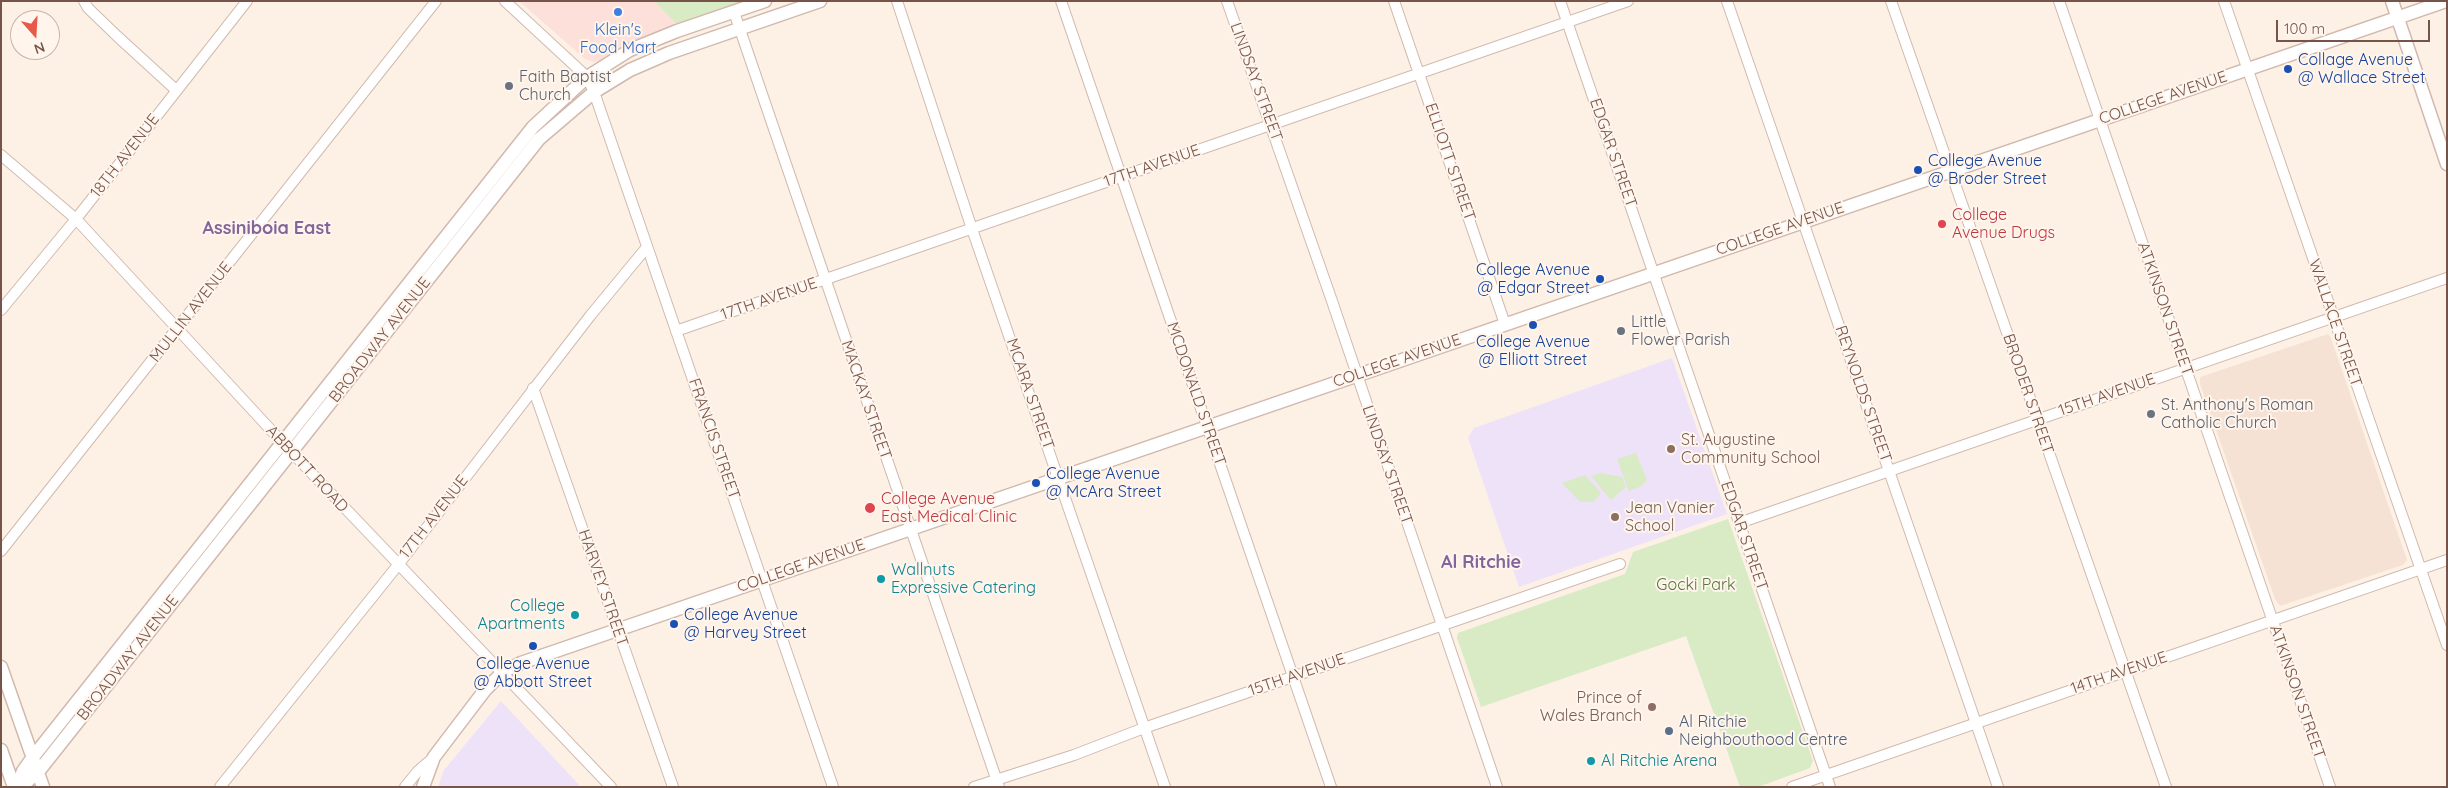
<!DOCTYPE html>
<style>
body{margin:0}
#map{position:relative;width:2448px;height:788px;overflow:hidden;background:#fdf1e6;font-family:Quicksand,sans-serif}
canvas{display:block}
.frame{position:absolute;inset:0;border:2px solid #77544a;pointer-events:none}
.north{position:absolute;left:10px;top:10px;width:50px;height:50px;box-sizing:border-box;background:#fff5ec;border:1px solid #c9b5ab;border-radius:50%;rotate:161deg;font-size:14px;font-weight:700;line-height:20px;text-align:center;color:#77544a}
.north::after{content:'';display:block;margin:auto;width:18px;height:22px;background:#e85949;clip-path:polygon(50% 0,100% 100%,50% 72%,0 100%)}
.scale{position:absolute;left:2276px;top:20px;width:154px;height:22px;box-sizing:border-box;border:2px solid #77544a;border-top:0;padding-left:6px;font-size:15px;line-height:18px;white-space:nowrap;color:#77544a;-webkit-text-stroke:4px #fff5ec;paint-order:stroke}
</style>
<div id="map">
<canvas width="2448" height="788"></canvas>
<div class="frame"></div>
<div class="north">N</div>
<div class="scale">100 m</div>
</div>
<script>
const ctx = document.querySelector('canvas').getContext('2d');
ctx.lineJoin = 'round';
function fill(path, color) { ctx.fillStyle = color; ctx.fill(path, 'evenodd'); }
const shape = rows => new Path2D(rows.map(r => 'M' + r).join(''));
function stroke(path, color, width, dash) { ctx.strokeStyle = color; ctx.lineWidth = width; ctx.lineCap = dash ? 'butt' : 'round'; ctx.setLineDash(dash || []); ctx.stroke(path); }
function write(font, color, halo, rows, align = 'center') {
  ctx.font = font + ' Quicksand,sans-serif'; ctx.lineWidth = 4; ctx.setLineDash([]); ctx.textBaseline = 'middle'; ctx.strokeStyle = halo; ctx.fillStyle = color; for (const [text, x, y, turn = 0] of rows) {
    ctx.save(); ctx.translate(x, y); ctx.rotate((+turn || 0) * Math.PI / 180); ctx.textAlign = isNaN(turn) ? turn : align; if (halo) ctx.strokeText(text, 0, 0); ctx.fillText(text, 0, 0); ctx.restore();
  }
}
fill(shape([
 [2328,334,2331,338,2407,560,2403,565,2280,606,2275,599,2200,384,2200,377]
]), '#f5e2d4');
fill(shape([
 [519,1,654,1,677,25,603,60,594,62,585,59]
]), '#fde0d9');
fill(shape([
 [1672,358,1727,514,1519,587,1468,438,1474,428],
 [501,701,581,787,438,787,444,770]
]), '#eee2f9');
fill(shape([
 [654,1,749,1,677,25],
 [1636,453,1647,480,1642,486,1629,491,1617,459],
 [1601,473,1622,477,1626,487,1611,500,1591,476],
 [1585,475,1601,493,1594,502,1580,502,1562,483],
 [1728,519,1813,761,1810,768,1758,787,1740,787,1686,636,1481,707,1457,638,1458,633,1625,574,1633,552]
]), '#d8ebc4');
const minor = shape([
 [84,1,88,8,117,36,176,90],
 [505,1,587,77,594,92,833,787],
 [897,1,972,229,1165,787],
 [1061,1,1331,787],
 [1227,1,1332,301,1497,787],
 [1394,1,1505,324],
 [1560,1,1830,787],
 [1727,1,1998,787],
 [1891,1,2166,787],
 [2059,1,2330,787],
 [2224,1,2447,645],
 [734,12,999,787],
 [1,155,76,219,282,442,611,787],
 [1,310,76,219,247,1],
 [676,331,1628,1],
 [533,388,673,787],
 [1739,523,2447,278],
 [1,551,436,1],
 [220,787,398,565,590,316,647,247],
 [405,787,418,771,433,758],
 [974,787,1074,755,1144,728,1620,564],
 [1792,787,2447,560]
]);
const tertiary = shape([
 [2392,1,2447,164],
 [1,667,43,787],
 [1,750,14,787],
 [17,787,23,771,33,757,533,127,587,77,630,50,677,31,765,1],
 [21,787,38,772,539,139,594,92,630,70,669,53,820,1],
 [423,787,434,757,485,690,503,672,521,663,2446,1]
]);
stroke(minor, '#d1b9ae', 12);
stroke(tertiary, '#d1b9ae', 15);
stroke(minor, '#fff', 10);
stroke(tertiary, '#fff', 12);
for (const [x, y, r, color] of [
 [618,12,5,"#3f7fe0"],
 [2288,69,5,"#1a4fb4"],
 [509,86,5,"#6b7280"],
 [1918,170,5,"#1a4fb4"],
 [1942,224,5,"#e0444e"],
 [1600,279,5,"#1a4fb4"],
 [1533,325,5,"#1a4fb4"],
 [1621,331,5,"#6b7280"],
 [2151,414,5,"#6b7280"],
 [1671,449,5,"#8d6e63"],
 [1036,483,5,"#1a4fb4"],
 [870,508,6,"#e0444e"],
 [1615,517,5,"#8d6e63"],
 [881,579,5,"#0f9aa8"],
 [575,615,5,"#0f9aa8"],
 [674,624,5,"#1a4fb4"],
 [533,646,5,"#1a4fb4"],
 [1652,707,5,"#8d6e63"],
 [1669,731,5,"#5c6f8a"],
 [1591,761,5,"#0f9aa8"]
]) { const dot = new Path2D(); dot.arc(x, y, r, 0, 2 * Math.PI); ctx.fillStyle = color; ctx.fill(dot); stroke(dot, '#fff5ec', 2); }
write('16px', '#366cbe', '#fff5ec', [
 ["Klein's",618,30],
 ["Food Mart",618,48]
]);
write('16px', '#164399', '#fff5ec', [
 ["Collage Avenue",2298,60],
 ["@ Wallace Street",2298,78],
 ["College Avenue",1928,161],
 ["@ Broder Street",1928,179],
 ["College Avenue",1590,270,"right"],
 ["@ Edgar Street",1590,288,"right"],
 ["College Avenue",1533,342,"center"],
 ["@ Elliott Street",1533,360,"center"],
 ["College Avenue",1046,474],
 ["@ McAra Street",1046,492],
 ["College Avenue",684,615],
 ["@ Harvey Street",684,633],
 ["College Avenue",533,664,"center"],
 ["@ Abbott Street",533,682,"center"]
], 'left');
write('16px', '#5b616d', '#fff5ec', [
 ["Faith Baptist",519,77],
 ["Church",519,95],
 ["Little",1631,322],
 ["Flower Parish",1631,340],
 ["St. Anthony's Roman",2161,405],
 ["Catholic Church",2161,423]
], 'left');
write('16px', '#77544a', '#fff5ec', [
 ["LINDSAY STREET",1256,82,70],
 ["COLLEGE AVENUE",2163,98,-19],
 ["EDGAR STREET",1613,153,71],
 ["18TH AVENUE",125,156,-52],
 ["ELLIOTT STREET",1450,162,71],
 ["17TH AVENUE",1152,166,-19],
 ["COLLEGE AVENUE",1780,229,-19],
 ["17TH AVENUE",769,299,-19],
 ["ATKINSON STREET",2165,309,71],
 ["MULLIN AVENUE",191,312,-52],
 ["WALLACE STREET",2335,323,71],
 ["BROADWAY AVENUE",380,340,-52],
 ["COLLEGE AVENUE",1397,361,-19],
 ["MCARA STREET",1030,394,71],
 ["MCDONALD STREET",1196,394,71],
 ["REYNOLDS STREET",1863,394,71],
 ["BRODER STREET",2028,394,71],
 ["15TH AVENUE",2107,395,-19],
 ["MACKAY STREET",866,400,71],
 ["FRANCIS STREET",714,439,71],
 ["LINDSAY STREET",1387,465,71],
 ["ABBOTT ROAD",307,469,47],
 ["17TH AVENUE",434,517,-52],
 ["EDGAR STREET",1744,536,71],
 ["COLLEGE AVENUE",801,566,-19],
 ["HARVEY STREET",603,588,71],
 ["BROADWAY AVENUE",128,658,-52],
 ["14TH AVENUE",2119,673,-19],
 ["15TH AVENUE",1297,675,-19],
 ["ATKINSON STREET",2297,692,71]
]);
write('16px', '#be3a42', '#fff5ec', [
 ["College",1952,215],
 ["Avenue Drugs",1952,233],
 ["College Avenue",881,499],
 ["East Medical Clinic",881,517]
], 'left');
write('16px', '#785e54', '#fff5ec', [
 ["St. Augustine",1681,440],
 ["Community School",1681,458],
 ["Jean Vanier",1625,508],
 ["School",1625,526],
 ["Prince of",1642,698,"right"],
 ["Wales Branch",1642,716,"right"]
], 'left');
write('16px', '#0d838f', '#fff5ec', [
 ["Wallnuts",891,570],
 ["Expressive Catering",891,588],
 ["College",565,606,"right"],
 ["Apartments",565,624,"right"],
 ["Al Ritchie Arena",1601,761]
], 'left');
write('16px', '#56773f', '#fff5ec', [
 ["Gocki Park",1696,585]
]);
write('16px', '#4e5e75', '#fff5ec', [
 ["Al Ritchie",1679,722],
 ["Neighbouthood Centre",1679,740]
], 'left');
write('bold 18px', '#82659a', '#fff5ec', [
 ["Assiniboia East",267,229],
 ["Al Ritchie",1481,563]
]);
</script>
